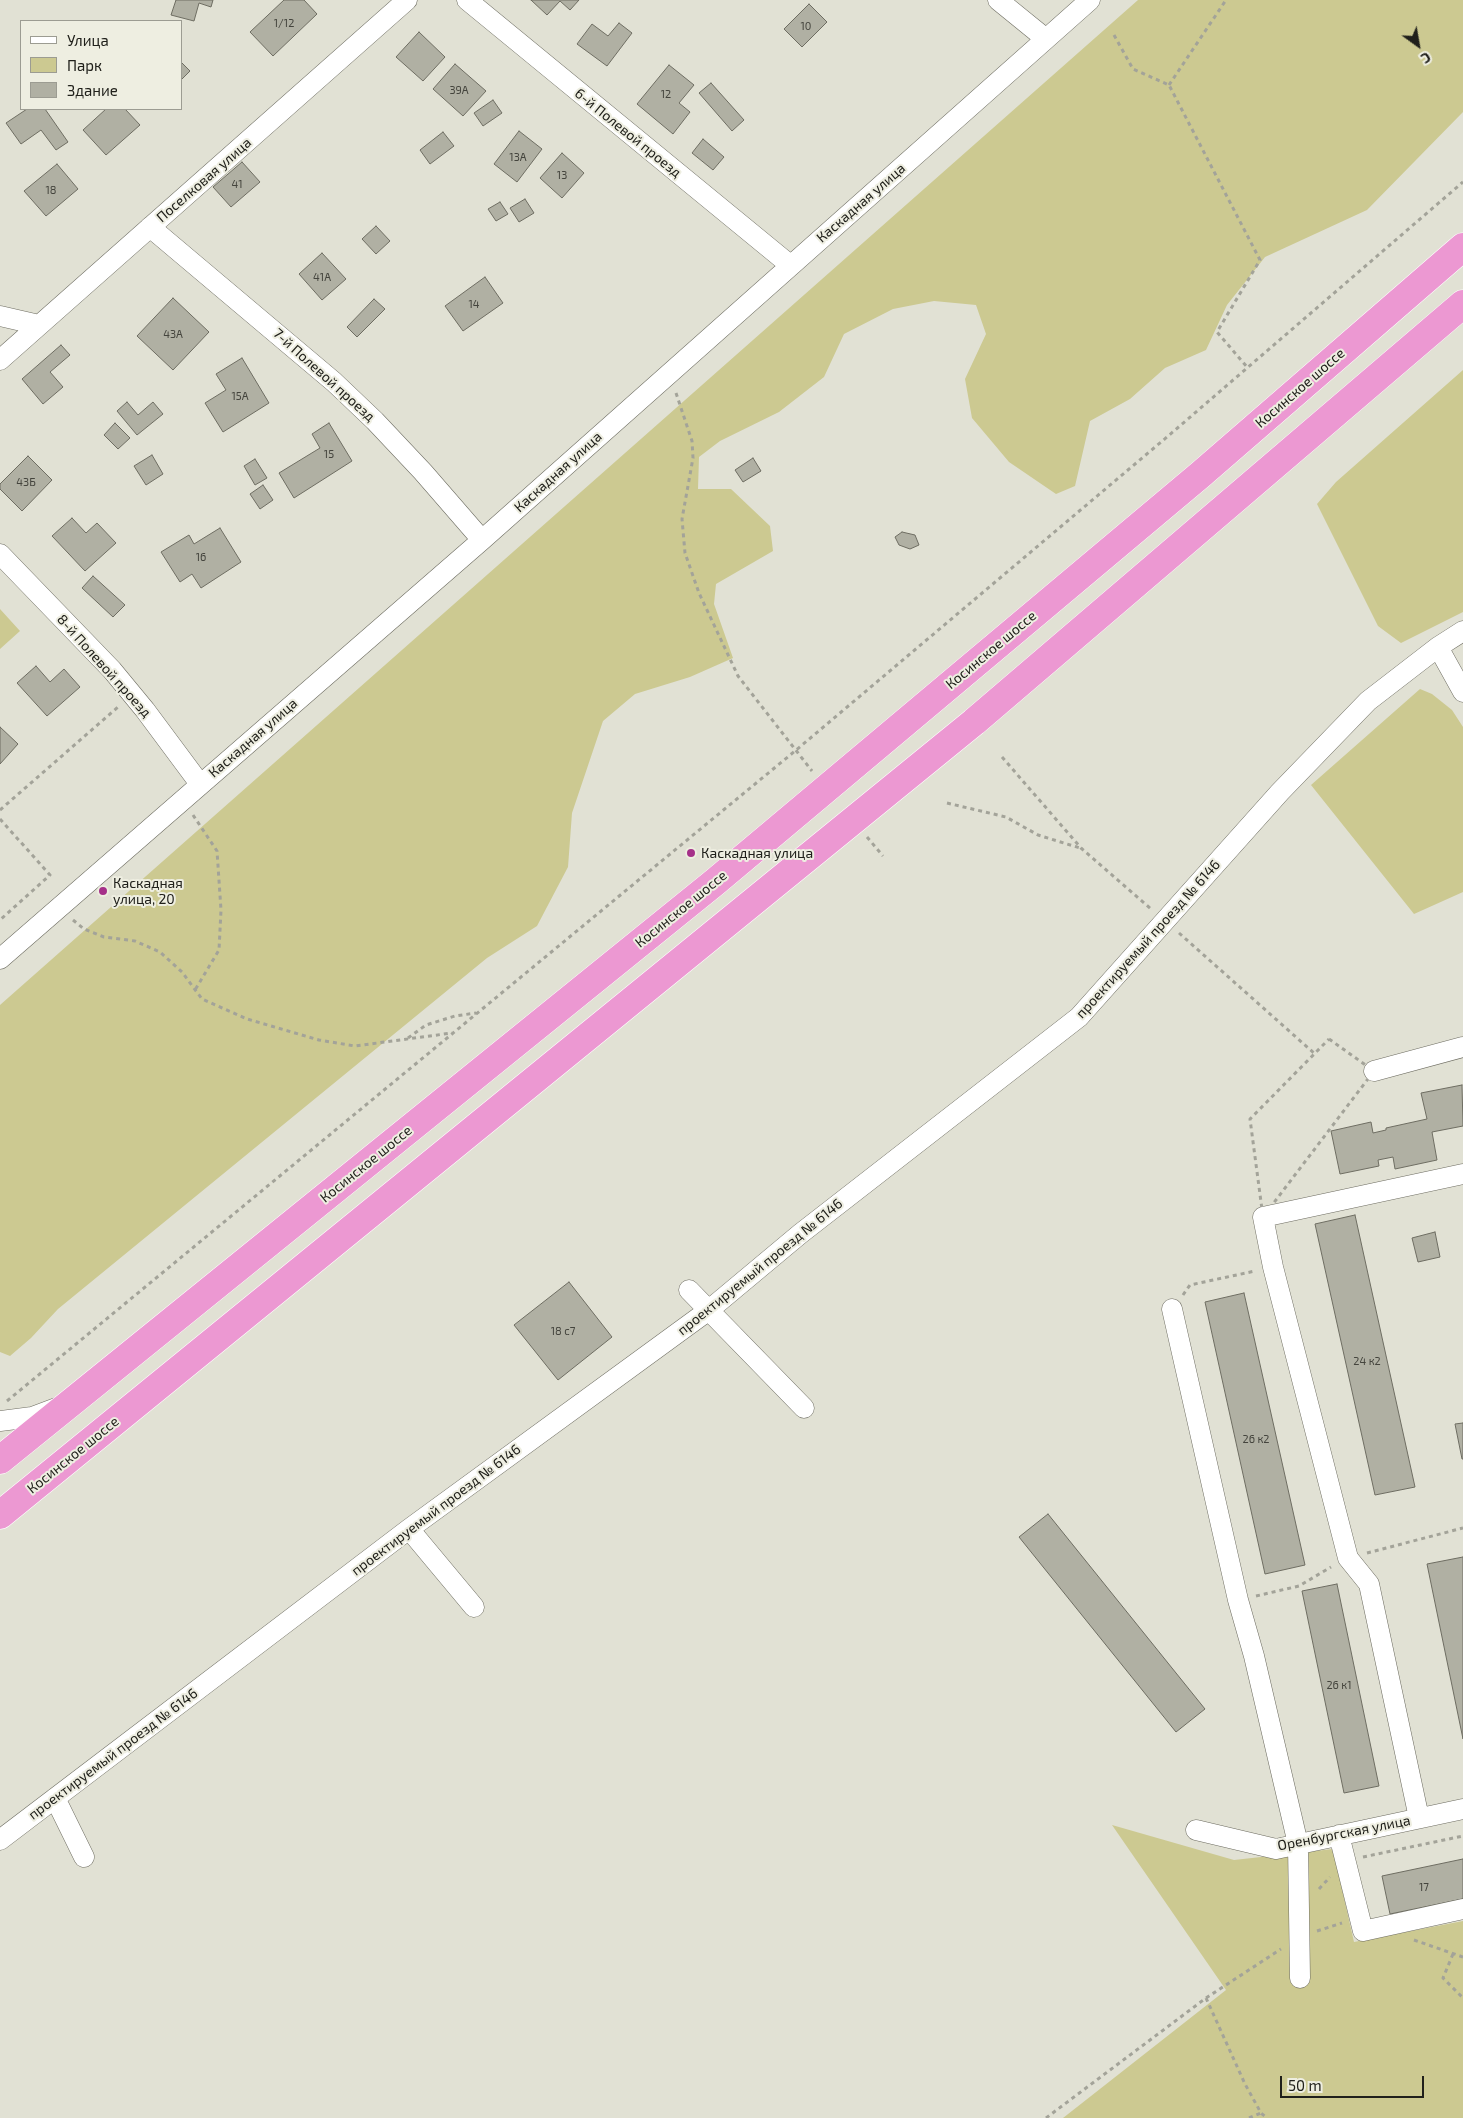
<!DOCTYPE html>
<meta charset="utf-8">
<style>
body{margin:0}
#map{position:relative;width:1463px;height:2118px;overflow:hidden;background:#e1e1d4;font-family:"Exo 2",sans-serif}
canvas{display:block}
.legend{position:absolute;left:20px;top:20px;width:162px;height:90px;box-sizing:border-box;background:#eeeee1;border:1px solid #9c9c92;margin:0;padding:6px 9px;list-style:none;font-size:15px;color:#20201b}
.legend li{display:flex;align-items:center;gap:10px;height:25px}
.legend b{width:25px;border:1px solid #9c9c92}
.north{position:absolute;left:1393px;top:20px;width:50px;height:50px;-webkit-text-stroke:4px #eeeee1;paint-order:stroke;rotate:148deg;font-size:14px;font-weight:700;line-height:20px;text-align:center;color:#20201b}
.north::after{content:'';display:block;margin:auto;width:18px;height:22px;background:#20201b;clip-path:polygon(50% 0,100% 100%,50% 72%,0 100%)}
.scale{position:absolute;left:1280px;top:2076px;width:144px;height:22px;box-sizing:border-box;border:2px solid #20201b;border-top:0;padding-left:6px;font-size:15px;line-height:18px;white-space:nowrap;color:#20201b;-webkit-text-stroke:4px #eeeee1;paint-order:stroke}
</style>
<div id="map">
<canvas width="1463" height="2118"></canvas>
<ul class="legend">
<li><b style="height:6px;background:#fff"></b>Улица</li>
<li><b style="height:14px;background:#ccc991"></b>Парк</li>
<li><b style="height:14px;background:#b0b0a3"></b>Здание</li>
</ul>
<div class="north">С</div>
<div class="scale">50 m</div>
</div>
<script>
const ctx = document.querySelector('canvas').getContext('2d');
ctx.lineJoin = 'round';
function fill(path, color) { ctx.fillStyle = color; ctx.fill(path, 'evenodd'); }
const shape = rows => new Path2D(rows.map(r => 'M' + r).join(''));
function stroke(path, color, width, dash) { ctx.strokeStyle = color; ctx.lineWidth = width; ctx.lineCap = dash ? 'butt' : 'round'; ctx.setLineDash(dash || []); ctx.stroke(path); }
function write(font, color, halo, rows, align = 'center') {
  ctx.font = font + ' "Exo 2",sans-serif'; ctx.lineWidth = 4; ctx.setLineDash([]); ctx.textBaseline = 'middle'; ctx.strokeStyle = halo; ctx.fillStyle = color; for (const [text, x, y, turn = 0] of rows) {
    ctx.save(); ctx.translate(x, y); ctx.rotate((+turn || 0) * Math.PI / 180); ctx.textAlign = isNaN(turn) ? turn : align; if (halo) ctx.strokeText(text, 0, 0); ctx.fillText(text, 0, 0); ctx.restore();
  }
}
fill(shape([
 [1138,0,1463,0,1463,112,1367,210,1265,257,1227,305,1206,350,1165,368,1130,399,1090,421,1075,486,1056,494,1009,462,972,418,965,379,986,334,976,305,934,301,893,309,844,334,824,377,779,412,720,441,699,457,698,489,731,489,770,526,773,551,716,584,714,604,733,658,690,677,635,694,603,721,572,813,568,867,537,926,487,958,58,1309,31,1338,10,1356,0,1352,0,1005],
 [1463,370,1463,612,1401,643,1378,626,1317,504,1336,482],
 [0,609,20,631,0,649],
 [1420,689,1432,694,1452,710,1463,727,1463,892,1414,914,1311,785],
 [1112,1825,1234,1860,1333,1849,1354,1942,1463,1921,1463,2118,1063,2118,1226,1990]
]), '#ccc991');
const building = shape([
 [176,0,213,0,211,7,199,3,194,21,171,15,176,0],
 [284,0,304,0,317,14,273,56,250,32,284,0],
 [531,0,579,0,570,10,560,1,547,15,531,0],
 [809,4,827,22,802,47,784,29,809,4],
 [619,23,632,33,607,66,577,44,592,24,608,36,619,23],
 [419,32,445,57,423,81,396,57,419,32],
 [181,62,190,71,181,80,181,62],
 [455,64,486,91,463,116,433,89,455,64],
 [669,65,694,85,679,103,690,112,673,134,637,104,669,65],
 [711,83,744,120,732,131,699,93,711,83],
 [493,100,502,113,483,126,474,113,493,100],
 [27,109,45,109,68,142,56,150,41,130,21,144,6,123,27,109],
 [106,109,125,109,140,125,106,155,83,130,106,109],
 [519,131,542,149,517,182,494,164,519,131],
 [443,132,454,146,430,164,420,150,443,132],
 [703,139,724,157,713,170,692,153,703,139],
 [562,153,584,173,562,198,540,178,562,153],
 [242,162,260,182,231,207,213,187,242,162],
 [57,164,78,189,46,216,24,191,57,164],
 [525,199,534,213,519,222,510,208,525,199],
 [500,202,508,214,496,221,488,209,500,202],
 [376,226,390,241,376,254,362,239,376,226],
 [322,253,346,279,322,300,299,274,322,253],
 [485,277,503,303,463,331,445,306,485,277],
 [173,298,209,332,173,370,137,336,173,298],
 [374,299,385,309,357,337,347,327,374,299],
 [61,345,70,355,50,372,63,387,43,404,22,379,61,345],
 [242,358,269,403,223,432,205,403,226,390,216,374,242,358],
 [127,402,138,415,153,402,163,414,137,435,117,411,127,402],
 [115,423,130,438,118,449,104,435,115,423],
 [329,423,352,461,294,498,279,473,320,448,312,434,329,423],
 [152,455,163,474,146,485,134,466,152,455],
 [28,456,52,480,22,511,0,489,0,484,28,456],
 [753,458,761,471,743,482,735,470,753,458],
 [255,459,267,478,255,485,244,466,255,459],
 [263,485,273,500,260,509,250,494,263,485],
 [72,518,86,533,97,523,116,543,85,571,52,536,72,518],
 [220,528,241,562,201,588,192,574,180,582,161,552,189,535,194,544,220,528],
 [902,532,915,535,919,545,910,549,899,545,895,537,902,532],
 [93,576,125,605,113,617,82,588,93,576],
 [36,666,50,682,64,669,80,687,47,716,17,683,36,666],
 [0,727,18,744,0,764,0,727],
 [1462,1085,1463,1126,1432,1132,1437,1160,1395,1169,1393,1157,1378,1160,1379,1166,1340,1174,1331,1131,1371,1122,1373,1133,1386,1130,1386,1128,1427,1119,1421,1093,1462,1085],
 [1355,1215,1415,1487,1375,1495,1315,1224,1355,1215],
 [1435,1232,1440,1257,1418,1262,1412,1238,1435,1232],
 [569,1282,612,1337,558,1380,514,1325,569,1282],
 [1244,1293,1305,1565,1265,1574,1205,1302,1244,1293],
 [1463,1423,1463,1459,1462,1459,1455,1424,1463,1423],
 [1048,1514,1205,1709,1176,1732,1019,1537,1048,1514],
 [1463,1557,1463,1739,1427,1564,1463,1557],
 [1337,1584,1379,1786,1344,1793,1302,1591,1337,1584],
 [1463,1859,1463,1899,1390,1914,1382,1876,1463,1859]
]);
fill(building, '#b0b0a3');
stroke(building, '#6e6d62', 1);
const minor = shape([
 [467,0,790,265],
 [998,0,1046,39],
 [150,227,334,382,375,421,423,472,482,540],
 [0,316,39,325],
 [0,360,407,0],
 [0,554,112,670,145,710,200,784],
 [1438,647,1463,692],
 [0,959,482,540,1090,0],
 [1374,1071,1463,1047],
 [689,1290,804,1408],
 [1172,1309,1238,1600,1254,1656,1298,1844,1300,1978],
 [0,1421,32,1417,56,1408],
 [409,1529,474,1607],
 [55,1798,84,1857],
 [1419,1818,1369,1584,1348,1558,1273,1267,1263,1217,1463,1174],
 [1196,1830,1276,1849,1463,1809],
 [1339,1835,1363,1931,1463,1909],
 [0,1840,409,1529,709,1310,800,1234,1079,1017,1280,792,1368,701,1438,647,1463,631]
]);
const highway = shape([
 [0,1460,715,882,1200,475,1463,247],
 [0,1515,974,722,1463,304]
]);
stroke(minor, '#6d6c61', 21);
stroke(highway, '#fff', 29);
stroke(shape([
 [1114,35,1133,69,1169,85,1260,260,1217,332,1247,367],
 [1169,85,1226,0],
 [676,393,692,441,693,458,682,519,685,553,699,593,738,676,812,771],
 [1002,757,1081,848,1151,909],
 [947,803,1006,817,1038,835,1080,848],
 [0,810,118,707],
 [193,815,217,851,221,910,219,950,195,990],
 [0,819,50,875,0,920],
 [867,837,883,856],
 [73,920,84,929,104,937,135,941,160,952,182,972,202,999,247,1019,319,1040,355,1046,452,1033],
 [1179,933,1315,1054],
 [408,1038,426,1025,455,1016,476,1013],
 [1329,1039,1374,1071,1263,1217,1250,1119,1329,1039],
 [1183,1295,1190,1285,1255,1271],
 [7,1401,795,751,1167,437,1463,182],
 [1367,1553,1463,1528],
 [1256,1596,1299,1586,1331,1567],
 [1363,1857,1463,1836],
 [1319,1889,1330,1877],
 [1317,1931,1342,1923],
 [1414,1940,1463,1957],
 [1453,1954,1443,1978,1463,1998],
 [1206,1998,1245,2084,1261,2113,1267,2118],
 [1046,2118,1206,1998,1281,1949],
 [1249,2118,1261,2113]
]), '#a3a399', 3, [4, 4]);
stroke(minor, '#fff', 20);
stroke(highway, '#ec98d2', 28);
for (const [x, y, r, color] of [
 [691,853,5,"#a53089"],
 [103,891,5,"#a53089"]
]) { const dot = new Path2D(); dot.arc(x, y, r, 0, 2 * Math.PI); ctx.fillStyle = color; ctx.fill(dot); stroke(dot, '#eeeee1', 2); }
write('11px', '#44443d', null, [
 ["1/12",284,23],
 ["10",806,26],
 ["39А",459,90],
 ["12",666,94],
 ["13А",518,157],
 ["13",562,175],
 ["41",237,184],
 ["18",51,190],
 ["41А",322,277],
 ["14",474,304],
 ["43А",173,334],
 ["15А",240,396],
 ["15",329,454],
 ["43Б",26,482],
 ["16",201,557],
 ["18 с7",563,1331],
 ["24 к2",1367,1361],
 ["26 к2",1256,1439],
 ["26 к1",1339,1685],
 ["17",1424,1887]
]);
write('14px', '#20201b', '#eeeee1', [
 ["6-й Полевой проезд",628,133,39],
 ["Поселковая улица",204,180,-41],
 ["Каскадная улица",861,203,-41],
 ["7-й Полевой проезд",324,375,42],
 ["Косинское шоссе",1300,388,-41],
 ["Каскадная улица",558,472,-42],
 ["Косинское шоссе",991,650,-40],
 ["8-й Полевой проезд",104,666,48],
 ["Каскадная улица",253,738,-41],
 ["Косинское шоссе",681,909,-39],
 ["проектируемый проезд № 6146",1148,939,-48],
 ["Косинское шоссе",366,1164,-39],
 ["проектируемый проезд № 6146",760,1267,-39],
 ["Косинское шоссе",73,1455,-39],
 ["проектируемый проезд № 6146",436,1510,-37],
 ["проектируемый проезд № 6146",113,1754,-37],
 ["Оренбургская улица",1344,1833,-11]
]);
write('14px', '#20201b', '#eeeee1', [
 ["Каскадная улица",701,853],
 ["Каскадная",113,883],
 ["улица, 20",113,899]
], 'left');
</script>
